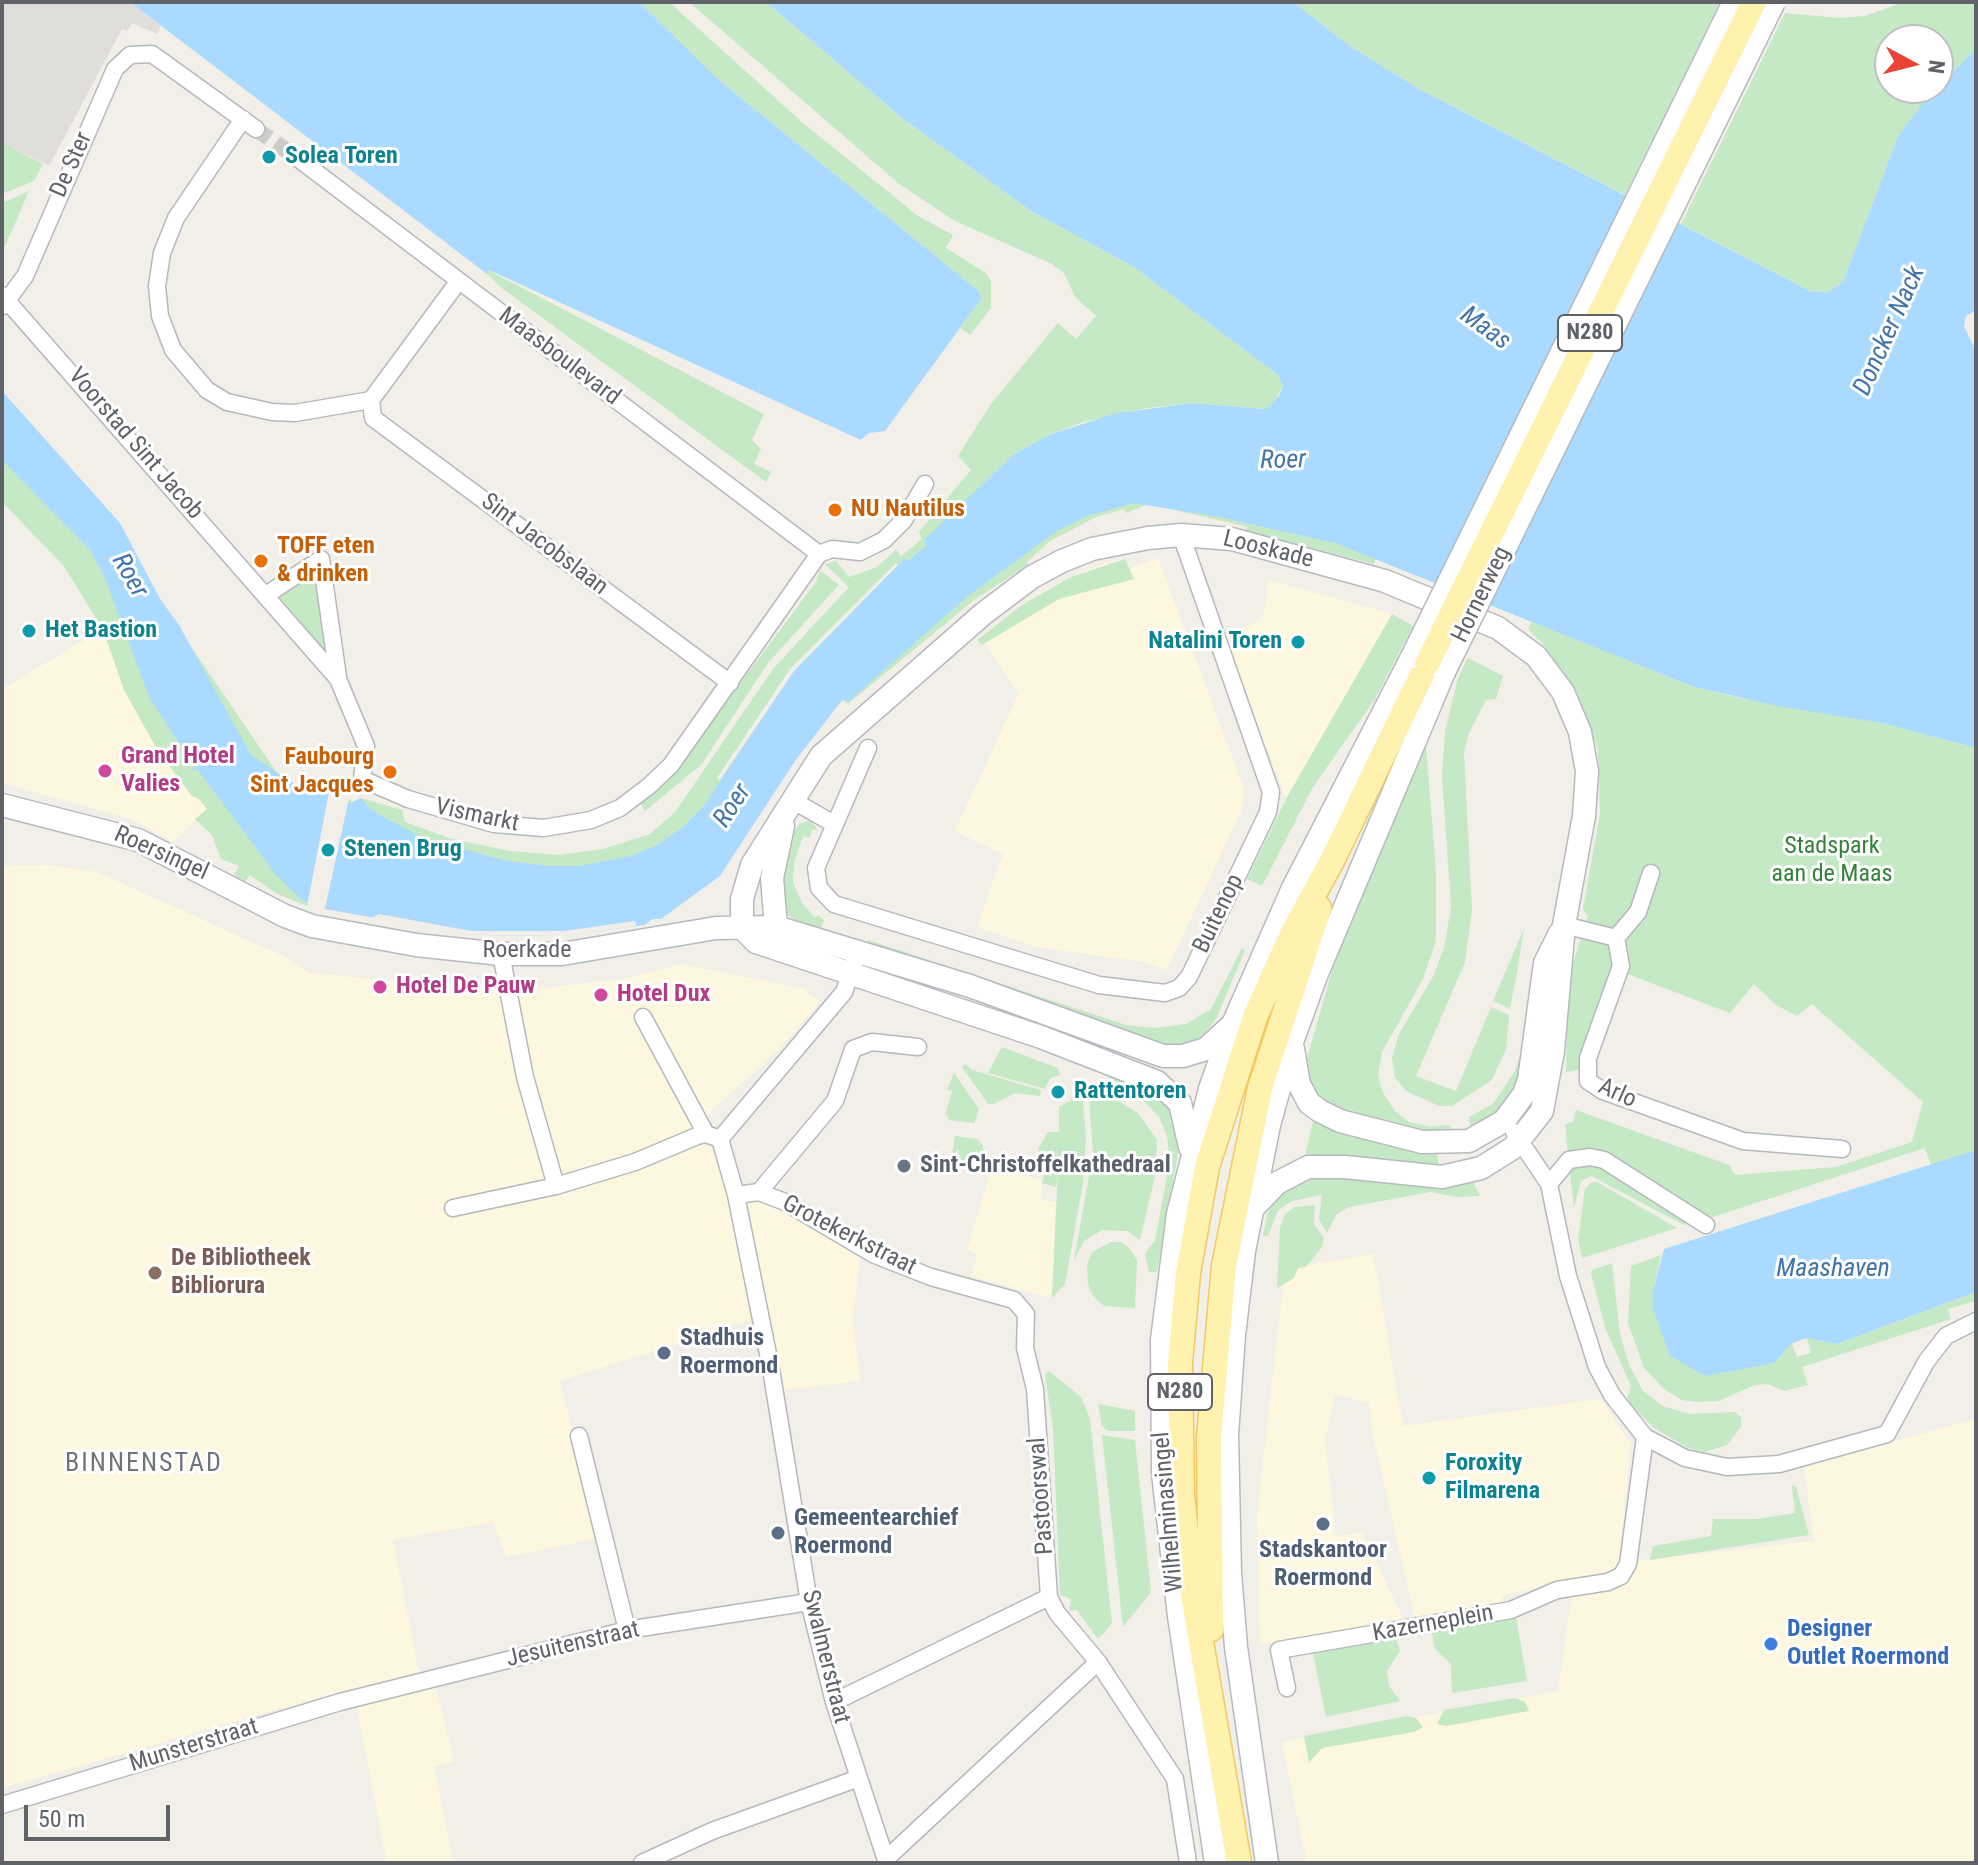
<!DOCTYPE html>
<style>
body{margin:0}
#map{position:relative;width:1978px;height:1865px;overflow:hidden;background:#f1efe8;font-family:"Roboto Condensed",sans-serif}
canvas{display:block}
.frame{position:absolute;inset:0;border:4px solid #5f6368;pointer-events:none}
.north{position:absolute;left:1874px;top:24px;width:80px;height:80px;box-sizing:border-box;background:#fff;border:2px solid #bfc1c3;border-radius:50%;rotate:97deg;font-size:22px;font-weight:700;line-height:32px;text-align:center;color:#5f6368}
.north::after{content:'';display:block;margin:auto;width:28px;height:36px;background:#ea4335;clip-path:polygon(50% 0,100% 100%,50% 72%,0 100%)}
.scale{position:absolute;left:24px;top:1805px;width:146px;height:36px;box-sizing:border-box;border:4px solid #5f6368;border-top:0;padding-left:10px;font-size:24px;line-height:28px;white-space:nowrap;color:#5f6368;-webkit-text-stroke:6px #fff;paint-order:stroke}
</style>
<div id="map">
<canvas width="1978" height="1865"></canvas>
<div class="frame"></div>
<div class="north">N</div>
<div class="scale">50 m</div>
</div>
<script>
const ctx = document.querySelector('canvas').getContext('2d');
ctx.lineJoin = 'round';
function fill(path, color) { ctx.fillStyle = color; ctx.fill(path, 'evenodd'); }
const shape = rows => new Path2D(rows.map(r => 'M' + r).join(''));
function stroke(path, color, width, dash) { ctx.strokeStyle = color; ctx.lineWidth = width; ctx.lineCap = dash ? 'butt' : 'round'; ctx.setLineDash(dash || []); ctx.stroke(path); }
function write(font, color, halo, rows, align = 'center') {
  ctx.font = font + ' "Roboto Condensed",sans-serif'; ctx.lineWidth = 6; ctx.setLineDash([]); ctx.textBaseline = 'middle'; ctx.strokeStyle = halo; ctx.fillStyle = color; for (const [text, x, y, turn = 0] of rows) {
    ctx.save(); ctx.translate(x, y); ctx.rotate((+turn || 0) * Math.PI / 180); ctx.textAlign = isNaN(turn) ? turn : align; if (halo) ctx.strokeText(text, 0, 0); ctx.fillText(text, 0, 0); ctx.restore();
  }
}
fill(shape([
 [1158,558,1244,789,1241,811,1167,970,1145,962,1037,947,977,927,1003,854,955,831,1019,693,980,637,1022,605,1071,577,1108,562,1125,559,1129,569],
 [1268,580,1392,614,1286,799,1224,635,1252,625,1264,614],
 [103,629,124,690,207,809,173,842,132,819,2,783,2,689],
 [49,865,97,872,285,957,310,973,509,992,622,979,682,964,804,989,820,1002,779,1049,697,1124,702,1142,719,1152,729,1193,768,1198,860,1251,853,1319,860,1381,766,1392,754,1319,560,1381,598,1538,506,1557,493,1522,393,1540,419,1673,436,1689,454,1762,434,1766,453,1863,387,1863,353,1688,2,1788,2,866],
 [992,1168,1042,1180,1041,1200,1056,1202,1051,1298,971,1276,978,1254,967,1250],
 [1373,1254,1403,1426,1601,1399,1631,1444,1619,1562,1609,1575,1503,1595,1501,1607,1416,1623,1372,1430,1369,1403,1335,1394,1325,1440,1336,1537,1362,1532,1406,1625,1297,1642,1260,1644,1257,1516,1285,1269],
 [1976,1419,1976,1863,1307,1863,1282,1742,1558,1691,1572,1596,1622,1585,1634,1574,1636,1561,1814,1541,1804,1466]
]), '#fef7e0');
fill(shape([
 [2,2,130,2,161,26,157,34,132,23,127,31,122,29,49,166,2,142]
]), '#e0deda');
fill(shape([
 [639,2,669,2,803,123,918,216,953,235,946,248,986,273,991,282,991,308,970,335,960,328,981,299,980,292,721,82],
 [689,2,766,2,902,118,1031,211,1134,267,1278,375,1283,386,1271,408,1266,409,1191,403,1147,408,1083,422,1049,435,1014,454,946,520,1077,439,1376,559,1374,564,1246,531,1247,527,1240,525,1148,504,1126,513,1124,509,1096,517,1050,541,1027,562,1028,565,974,600,848,704,842,700,813,734,718,874,307,906,275,893,250,875,245,882,234,875,239,866,221,859,212,835,195,819,207,809,199,799,192,796,158,751,124,690,103,629,63,565,2,502,2,391,115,520,159,600,280,777,295,786,350,800,390,823,365,806,361,798,402,810,405,822,452,839,510,851,559,855,603,849,650,834,675,812,773,669,849,587,825,564,836,561,849,577,877,567,896,550,901,556,922,539,919,532,971,470,958,456,991,404,1058,323,1076,339,1096,316,1075,297,1064,273,1052,264,955,221,898,183],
 [1293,2,1720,2,1625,195,1419,89,1351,47],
 [1904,2,1976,2,1976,49,1938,85,1938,40,1890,40,1890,88,1935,88,1898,136,1843,282,1827,293,1810,291,1681,224,1785,13,1839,18,1865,16],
 [2,142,43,164,34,181,2,194],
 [29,191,2,253,2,203],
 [488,270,764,414,752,440,761,449,754,464,771,472,766,482,503,289,487,274],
 [1125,559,1134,579,1059,599,982,645,977,640,1022,605,1071,577],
 [820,570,839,585,835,589,768,663,701,765,645,811,640,803,676,769,816,582],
 [313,571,328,650,325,651,278,596],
 [1392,614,1413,626,1375,699,1313,787,1262,886,1247,879,1286,799],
 [1532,621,1694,687,1739,698,1882,723,1976,748,1976,1151,1931,1165,1925,1148,1713,1217,1701,1216,1606,1156,1568,1155,1565,1124,1573,1122,1576,1110,1729,1165,1735,1175,1836,1167,1912,1142,1923,1102,1812,1004,1797,1016,1776,1005,1754,984,1730,1013,1630,975,1611,974,1578,1070,1566,1072,1567,1011,1573,963,1588,916,1583,909,1600,813,1598,750,1579,696,1543,644,1528,629],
 [1468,658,1503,676,1496,699,1486,700,1469,733,1464,753,1472,911,1465,962,1416,1076,1456,1091,1491,1007,1509,1015,1506,1049,1492,1080,1452,1106,1439,1106,1406,1091,1395,1077,1392,1057,1399,1034,1434,975,1445,944,1451,906,1442,776,1445,731,1458,678],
 [1425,733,1436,871,1436,941,1423,979,1382,1052,1378,1075,1383,1093,1395,1111,1409,1122,1430,1127,1449,1125,1454,1136,1434,1138,1356,1119,1320,1101,1312,1089,1306,1062,1340,943,1382,848],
 [811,820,818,831,813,829,809,838,803,836,794,863,793,883,802,903,815,918,818,915,824,920,820,931,801,926,786,913,777,873,783,851,799,824],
 [1524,928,1518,967,1510,1009,1493,1001],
 [868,940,1126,1025,1155,1028,1186,1024,1211,1009,1242,948,1245,950,1217,1017,1206,1032,1194,1042,1174,1048,866,944],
 [1532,975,1538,978,1526,1062,1514,1094,1491,1119,1471,1130,1469,1117,1493,1104,1515,1071,1522,1051],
 [1002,1047,1058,1068,1060,1075,1050,1078,1045,1089,988,1073],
 [1086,1062,1151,1085,1171,1104,1179,1139,1177,1160,1157,1272,1149,1272,1145,1254,1155,1240,1170,1161,1167,1136,1159,1117,1145,1102],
 [965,1064,972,1070,1041,1090,1040,1096,1015,1093,994,1104,988,1104,962,1067],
 [954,1073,979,1109,974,1123,949,1120,946,1113,952,1091,947,1090],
 [1088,1082,1138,1113,1157,1140,1155,1176,1140,1240,1127,1231,1102,1230,1084,1241,1074,1260,1093,1154],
 [1082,1090,1086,1139,1083,1183,1065,1284,1052,1298,1058,1171,1056,1187,1042,1183,1044,1174,1038,1149,1048,1132,1059,1132,1059,1107,1070,1101,1075,1091],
 [1314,1117,1437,1151,1439,1169,1304,1160],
 [955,1136,977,1139,983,1145,981,1166,964,1164,958,1157,959,1150,952,1154],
 [1601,1164,1692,1223,1684,1225,1591,1176,1581,1181,1574,1208,1569,1166],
 [1299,1176,1471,1177,1480,1196,1457,1197,1431,1192,1349,1207,1336,1215,1327,1233,1319,1219,1322,1195,1292,1201,1278,1210,1268,1236,1263,1236,1267,1215,1277,1196],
 [1592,1182,1597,1182,1677,1228,1582,1258,1578,1239,1585,1188],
 [1315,1205,1314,1224,1324,1238,1322,1247,1306,1267,1298,1268,1294,1278,1277,1288,1280,1228,1285,1214,1295,1207],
 [1111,1242,1121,1242,1129,1248,1137,1260,1135,1308,1104,1306,1093,1296,1088,1284,1087,1264,1092,1252],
 [1661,1255,1653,1291,1774,1363,1792,1343,1797,1357,1811,1353,1807,1338,1837,1344,1976,1292,1976,1301,1948,1309,1951,1319,1802,1367,1808,1385,1784,1391,1768,1384,1755,1385,1718,1401,1696,1402,1682,1400,1665,1390,1644,1368,1628,1323,1631,1266],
 [1612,1263,1620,1334,1629,1365,1643,1391,1663,1406,1689,1414,1734,1412,1741,1417,1741,1427,1727,1445,1705,1452,1688,1448,1654,1428,1632,1406,1627,1398,1631,1386,1606,1330,1591,1274,1592,1270],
 [1049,1371,1081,1397,1090,1419,1112,1624,1098,1639,1077,1610,1069,1611,1071,1599,1060,1595,1053,1430,1045,1374],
 [1098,1404,1135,1411,1135,1431,1108,1431,1102,1426],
 [1102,1435,1135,1440,1151,1592,1123,1627],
 [1792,1486,1796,1486,1809,1535,1650,1560,1653,1546,1711,1536,1713,1519,1757,1519,1795,1513],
 [1516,1617,1527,1681,1452,1693,1451,1664,1434,1648,1432,1632],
 [1396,1638,1400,1651,1387,1671,1389,1686,1400,1701,1326,1717,1313,1653],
 [1515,1698,1525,1702,1529,1711,1446,1726,1437,1724,1444,1710],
 [1407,1716,1416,1718,1423,1727,1414,1732,1322,1748,1309,1763,1304,1736]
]), '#c5e8c5');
fill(shape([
 [130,2,639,2,721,82,980,292,981,299,885,431,869,433,861,440,489,270,487,274],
 [766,2,1293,2,1351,47,1419,89,1810,291,1827,293,1843,282,1898,136,1928,96,1976,49,1976,310,1966,316,1964,326,1976,351,1976,748,1882,723,1777,706,1694,687,1335,543,1219,517,1134,503,1087,516,1057,531,969,595,848,702,843,699,795,761,720,876,661,919,653,919,644,925,563,936,471,935,325,909,303,901,276,875,197,769,188,771,195,767,150,699,105,578,91,551,2,460,2,391,120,523,160,599,179,625,251,755,303,790,327,793,350,803,361,798,371,810,421,837,502,860,549,866,579,866,631,856,659,844,683,827,703,807,794,671,905,558,908,561,927,545,924,540,1014,454,1049,435,1113,414,1191,403,1266,409,1279,396,1283,386,1278,375,1134,267,1031,211,902,118],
 [1976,1150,1976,1292,1837,1344,1807,1338,1792,1343,1774,1363,1705,1376,1670,1356,1653,1308,1653,1291,1664,1249]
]), '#aadaff');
fill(shape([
 [896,563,898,565,794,671,719,781,717,778,790,669],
 [329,792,349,798,325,909,307,906],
 [379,914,471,931,564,931,635,921,636,926,563,936,471,935,372,918]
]), '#f1efe8');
stroke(shape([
 [256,129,300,160]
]), '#ccccc8', 16, [16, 8]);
const minor = shape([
 [243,119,176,218,162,253,157,286,160,316,173,350,207,390,227,402,272,412,295,413,371,400,458,282],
 [300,160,819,554],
 [2,295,338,679,366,746,362,779,408,799,494,824,544,828,591,820,620,808,649,786,671,765,819,554,832,549,860,552,884,540,904,520,925,484],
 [3,306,25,276,115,69,130,55,152,54,256,129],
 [371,400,373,418,730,683],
 [266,595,321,559,338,677],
 [868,748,816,868,819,888,834,904,1099,985,1165,993,1179,988,1189,977,1268,812,1271,792,1181,535],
 [792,800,834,824],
 [1564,925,1616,938,1621,966,1588,1058,1588,1081,1603,1091,1743,1141,1842,1149],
 [1616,938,1638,912,1651,873],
 [501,954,525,1077,556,1186],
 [643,1017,706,1134],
 [1514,1132,1549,1184,1568,1276,1597,1367,1612,1395,1645,1437,1685,1458,1727,1467,1779,1464,1887,1434,1926,1362,1946,1336,1976,1321],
 [720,1139,736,1195,771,1369,809,1602,834,1702,887,1863],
 [720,1139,844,992,859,950],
 [1549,1184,1569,1160,1590,1157,1604,1160,1706,1225],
 [759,1192,835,1101,853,1049,872,1042,918,1047],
 [736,1195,759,1192,785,1202,875,1255,931,1277,1014,1300,1026,1314,1025,1348,1035,1389,1049,1597,1057,1613,1098,1662,1175,1779,1188,1863],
 [453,1208,556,1186,635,1162,697,1136,706,1134,720,1139],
 [579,1436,627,1630],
 [1287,1688,1279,1650,1511,1610,1557,1590,1608,1582,1621,1576,1628,1564,1645,1437],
 [834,1702,1049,1597],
 [2,1805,340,1702,627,1630,809,1602],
 [886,1859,1098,1662],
 [642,1863,712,1831,859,1778]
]);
const secondary = shape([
 [2,805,138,840,285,916,312,926,416,945,501,954,562,954,716,928,776,927,970,986,1163,1056,1183,1056,1206,1049,1233,1024],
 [776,927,772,878,783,826],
 [742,928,742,899,752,865,821,756,983,614,1032,577,1062,561,1092,549,1148,538,1181,535,1232,539,1385,581,1498,628,1536,656,1563,692,1580,732,1587,771,1584,816,1564,925,1553,1051,1542,1111,1513,1148,1481,1168,1442,1177,1345,1167,1308,1167,1277,1183,1250,1211],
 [742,928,756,942,1041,1037,1157,1082,1180,1103,1190,1147],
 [1293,1049,1299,1084,1309,1103,1320,1111,1340,1121,1422,1142,1469,1141,1504,1121,1524,1094,1529,1080,1545,963,1560,933],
 [1216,1863,1179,1616,1163,1473,1162,1340,1178,1214,1210,1089,1233,1024,1293,888,1412,657],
 [1267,1863,1236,1647,1230,1573,1227,1435,1234,1335,1244,1251,1269,1125,1292,1042,1316,976,1444,672]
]);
const primary = shape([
 [1211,1629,1209,1437,1224,1266,1260,1088,1319,908],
 [1239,1863,1192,1589,1182,1495,1180,1363,1188,1273,1207,1167,1255,1017,1293,932,1333,859,1427,664]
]);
stroke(minor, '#b5b8bc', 19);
stroke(secondary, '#b6babf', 25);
stroke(primary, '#f2c960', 27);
stroke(minor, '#fff', 16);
stroke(secondary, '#fff', 22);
stroke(primary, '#fff2af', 24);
const secondaryBridge = shape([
 [1412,657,1734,2],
 [1444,672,1774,2]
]);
const primaryBridge = shape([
 [1427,664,1754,2]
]);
stroke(secondaryBridge, '#b6babf', 25, []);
stroke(primaryBridge, '#f2c960', 27, []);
stroke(secondaryBridge, '#fff', 22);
stroke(primaryBridge, '#fff2af', 24);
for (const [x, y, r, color] of [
 [269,157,8,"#0f9aa8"],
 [835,510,8,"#e8710a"],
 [261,561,8,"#e8710a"],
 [29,631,8,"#0f9aa8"],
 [1298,642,8,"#0f9aa8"],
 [105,771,8,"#d1479c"],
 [390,772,8,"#e8710a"],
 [328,850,8,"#0f9aa8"],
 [380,987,8,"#d1479c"],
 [601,995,8,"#d1479c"],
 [1058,1092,8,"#0f9aa8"],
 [904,1166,8,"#6b7280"],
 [155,1273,8,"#8d6e63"],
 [664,1353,8,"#5c6f8a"],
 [1429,1478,8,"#0f9aa8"],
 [1323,1524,8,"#5c6f8a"],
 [778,1533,8,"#5c6f8a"],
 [1771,1644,8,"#3f7fe0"]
]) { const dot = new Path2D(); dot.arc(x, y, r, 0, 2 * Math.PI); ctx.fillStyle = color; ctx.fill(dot); stroke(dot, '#fff', 3); }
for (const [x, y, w] of [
 [1590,333,64],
 [1180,1392,64]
]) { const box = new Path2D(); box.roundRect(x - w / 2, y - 18, w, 36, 6); ctx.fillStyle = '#fff'; ctx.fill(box); stroke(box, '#5f6368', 2); }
write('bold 22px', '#5f6368', null, [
 ["N280",1590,333],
 ["N280",1180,1392]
]);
write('bold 24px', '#0d838f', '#fff', [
 ["Solea Toren",285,157],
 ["Het Bastion",45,631],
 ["Natalini Toren",1282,642,"right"],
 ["Stenen Brug",344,850],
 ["Rattentoren",1074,1092],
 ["Foroxity",1445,1464],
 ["Filmarena",1445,1492]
], 'left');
write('24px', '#5f6368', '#fff', [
 ["De Ster",72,165,-66],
 ["Maasboulevard",559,357,37],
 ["Voorstad Sint Jacob",135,444,49],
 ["Sint Jacobslaan",544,545,37],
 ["Looskade",1268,550,14],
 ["Hornerweg",1482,595,-64],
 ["Vismarkt",477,816,12],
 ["Roersingel",161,854,24],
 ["Buitenop",1219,914,-64],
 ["Roerkade",527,951],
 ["Arlo",1617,1094,24],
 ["Grotekerkstraat",849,1236,27],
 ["Pastoorswal",1042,1496,-94],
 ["Wilhelminasingel",1169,1512,-95],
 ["Kazerneplein",1433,1624,-10],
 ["Jesuitenstraat",573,1645,-13],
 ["Swalmerstraat",825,1657,76],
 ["Munsterstraat",194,1746,-17]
]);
write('bold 24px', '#c56008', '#fff', [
 ["NU Nautilus",851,510],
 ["TOFF eten",277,547],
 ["& drinken",277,575],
 ["Faubourg",374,758,"right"],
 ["Sint Jacques",374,786,"right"]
], 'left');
write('bold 24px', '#b23c85', '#fff', [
 ["Grand Hotel",121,757],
 ["Valies",121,785],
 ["Hotel De Pauw",396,987],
 ["Hotel Dux",617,995]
], 'left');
write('24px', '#348238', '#fff', [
 ["Stadspark",1832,847],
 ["aan de Maas",1832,875]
]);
write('bold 24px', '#5b616d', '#fff', [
 ["Sint-Christoffelkathedraal",920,1166]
], 'left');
write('bold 24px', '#785e54', '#fff', [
 ["De Bibliotheek",171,1259],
 ["Bibliorura",171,1287]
], 'left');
write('bold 24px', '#4e5e75', '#fff', [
 ["Stadhuis",680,1339],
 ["Roermond",680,1367],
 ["Gemeentearchief",794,1519],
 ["Roermond",794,1547],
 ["Stadskantoor",1323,1551,"center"],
 ["Roermond",1323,1579,"center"]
], 'left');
write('bold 24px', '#366cbe', '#fff', [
 ["Designer",1787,1630],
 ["Outlet Roermond",1787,1658]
], 'left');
write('italic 26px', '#4174aa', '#fff', [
 ["Maas",1485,329,36],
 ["Doncker Nack",1890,331,-66],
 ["Roer",1283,461,-1],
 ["Roer",129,576,60],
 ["Roer",733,806,-57],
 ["Maashaven",1833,1269]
]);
ctx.letterSpacing = '2px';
write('26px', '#70757a', '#fff', [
 ["BINNENSTAD",144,1464]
]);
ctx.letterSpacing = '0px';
</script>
